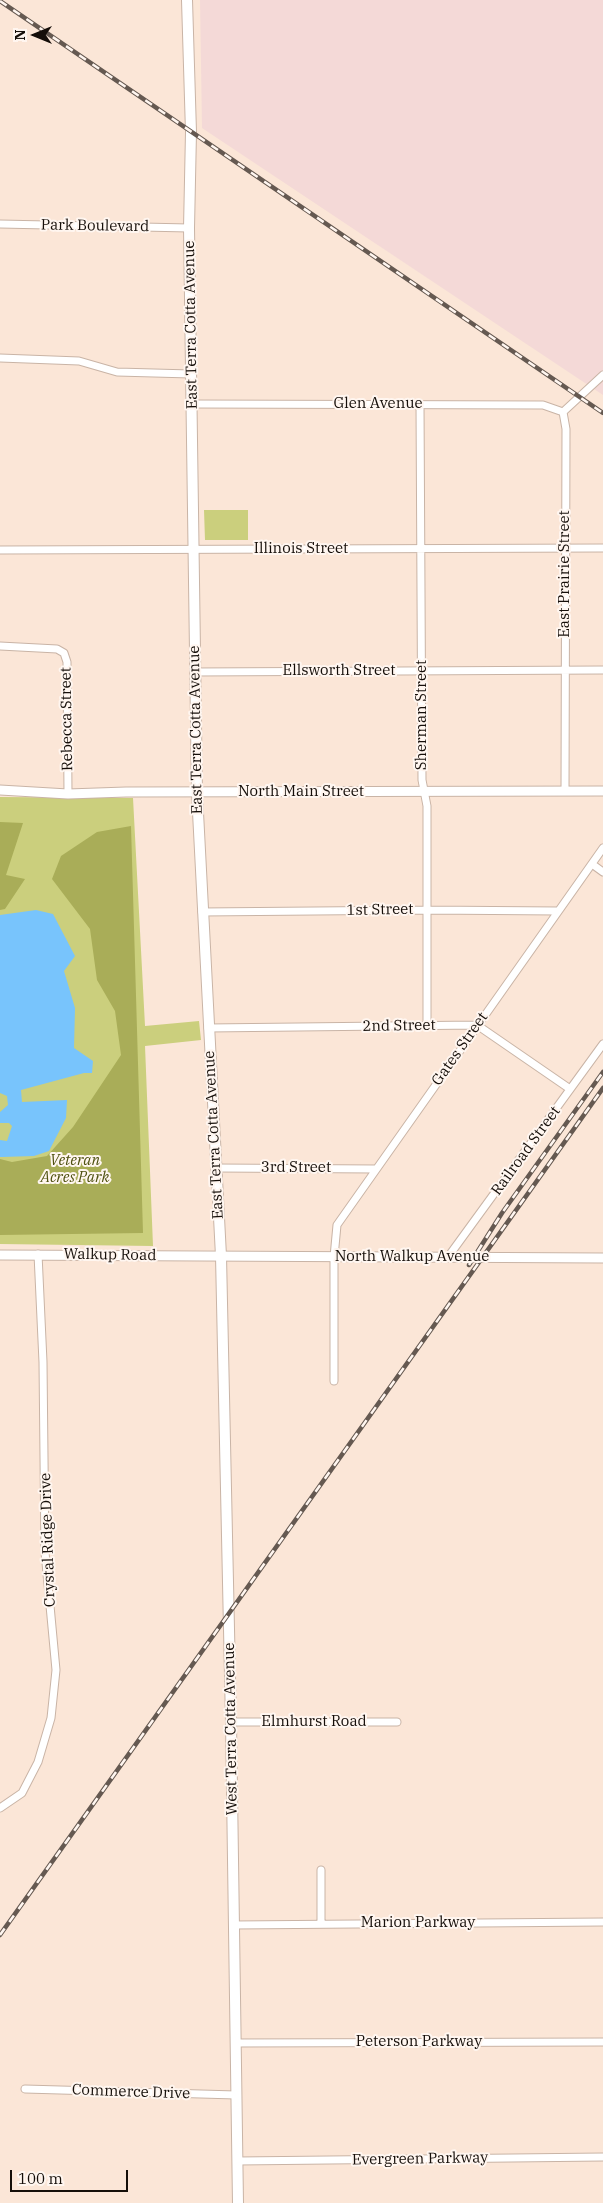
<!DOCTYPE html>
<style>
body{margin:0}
#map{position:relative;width:603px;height:2203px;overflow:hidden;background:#fbe6d7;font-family:"IBM Plex Serif",serif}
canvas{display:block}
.north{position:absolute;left:10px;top:10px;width:50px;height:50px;-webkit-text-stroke:4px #fff6f0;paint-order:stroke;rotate:270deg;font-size:14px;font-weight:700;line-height:20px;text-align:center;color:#150e09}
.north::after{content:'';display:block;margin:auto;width:18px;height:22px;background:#150e09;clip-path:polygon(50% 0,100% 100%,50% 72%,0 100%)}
.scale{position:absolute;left:10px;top:2170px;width:118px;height:22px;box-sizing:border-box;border:2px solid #150e09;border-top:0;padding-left:6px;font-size:15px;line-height:18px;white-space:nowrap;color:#150e09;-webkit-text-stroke:4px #fff6f0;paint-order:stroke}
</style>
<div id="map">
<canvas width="603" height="2203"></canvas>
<div class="north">N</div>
<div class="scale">100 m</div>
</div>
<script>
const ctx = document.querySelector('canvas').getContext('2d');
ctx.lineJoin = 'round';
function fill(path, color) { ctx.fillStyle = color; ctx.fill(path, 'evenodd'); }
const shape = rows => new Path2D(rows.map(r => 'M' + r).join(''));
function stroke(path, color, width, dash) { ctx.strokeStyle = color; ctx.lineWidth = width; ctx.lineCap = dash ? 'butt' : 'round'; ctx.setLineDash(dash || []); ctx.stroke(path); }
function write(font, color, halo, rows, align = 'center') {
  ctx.font = font + ' "IBM Plex Serif",serif'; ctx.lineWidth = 4; ctx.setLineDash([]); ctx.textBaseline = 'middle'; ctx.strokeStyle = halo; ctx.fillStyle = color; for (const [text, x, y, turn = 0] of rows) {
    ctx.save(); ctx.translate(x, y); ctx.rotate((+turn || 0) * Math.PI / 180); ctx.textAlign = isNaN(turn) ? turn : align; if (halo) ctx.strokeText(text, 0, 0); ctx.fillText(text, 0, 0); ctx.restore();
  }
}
fill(shape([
 [200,0,603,0,603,395,202,128]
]), '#f4d9d7');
fill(shape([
 [204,510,248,510,248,540,205,540],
 [0,797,133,798,145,1026,199,1021,201,1040,145,1046,153,1246,0,1244]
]), '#cbcf7d');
fill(shape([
 [0,822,23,823,6,875,25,879,5,909,0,910],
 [131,826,143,1233,0,1235,0,1159,12,1162,47,1156,73,1127,121,1055,115,1011,97,980,90,929,52,879,61,856,97,832]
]), '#a9ad58');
fill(shape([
 [36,910,53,914,75,956,64,971,75,1008,74,1048,93,1061,92,1073,84,1073,21,1090,22,1102,67,1100,66,1118,49,1151,34,1156,2,1157,0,1157,0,1140,7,1141,12,1126,9,1123,0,1123,0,1112,8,1105,7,1096,0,1093,0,915]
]), '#78c4fc');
const minor = shape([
 [0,224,189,228],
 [0,358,79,361,117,372,191,374],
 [192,404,543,405,563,412],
 [420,404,422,780,427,806,427,1026],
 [563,412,566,429,565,791],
 [563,412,603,375],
 [0,550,603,548],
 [0,646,57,649,64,653,67,662,68,794],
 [195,672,603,670],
 [592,864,603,872],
 [202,912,427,910,558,911],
 [208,1028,477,1025,570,1089],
 [216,1168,376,1169],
 [448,1257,603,1044],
 [334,1381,334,1257,337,1225,603,848],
 [231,1722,397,1722],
 [0,1808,22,1793,38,1762,51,1718,56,1670,45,1552,43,1362,38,1254],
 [321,1924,321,1870],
 [234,1925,603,1922],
 [236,2043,603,2042],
 [25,2089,236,2095],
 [238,2161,603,2157]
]);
const tertiary = shape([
 [0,790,68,794,126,792,603,791],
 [0,1255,603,1258]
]);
const secondary = shape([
 [187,0,191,132,189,228,197,793,221,1256,231,1722,238,2203]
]);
stroke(minor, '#c9b4a6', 9);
stroke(tertiary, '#c9b4a6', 11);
stroke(secondary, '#c9b4a6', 12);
stroke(minor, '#fff', 7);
stroke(tertiary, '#fff', 9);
stroke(secondary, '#fff', 10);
const rail = shape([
 [0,1,603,413],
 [469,1265,502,1213,603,1072],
 [0,1935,603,1088]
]);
stroke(rail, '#655951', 4.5);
stroke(rail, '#fff6f0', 2.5, [8]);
write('15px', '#150e09', '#fff6f0', [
 ["Park Boulevard",95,226,1],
 ["East Terra Cotta Avenue",191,325,-91],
 ["Glen Avenue",378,404],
 ["Illinois Street",301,549],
 ["East Prairie Street",565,574,-90],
 ["Ellsworth Street",339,671],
 ["Sherman Street",422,715,-90],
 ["Rebecca Street",67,719,-91],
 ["East Terra Cotta Avenue",196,730,-91],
 ["North Main Street",301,792],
 ["1st Street",380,910,-1],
 ["2nd Street",399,1026,-1],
 ["Gates Street",460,1049,-55],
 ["East Terra Cotta Avenue",214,1135,-93],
 ["Railroad Street",526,1151,-54],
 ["3rd Street",296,1168],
 ["Walkup Road",110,1255,1],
 ["North Walkup Avenue",412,1257],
 ["Crystal Ridge Drive",48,1540,-92],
 ["Elmhurst Road",314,1722],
 ["West Terra Cotta Avenue",231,1729,-91],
 ["Marion Parkway",418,1923],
 ["Peterson Parkway",419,2042],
 ["Commerce Drive",131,2092,2],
 ["Evergreen Parkway",420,2159,-1]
]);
write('italic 15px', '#4f5110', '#fff6f0', [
 ["Veteran",75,1161],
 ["Acres Park",75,1178]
]);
</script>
